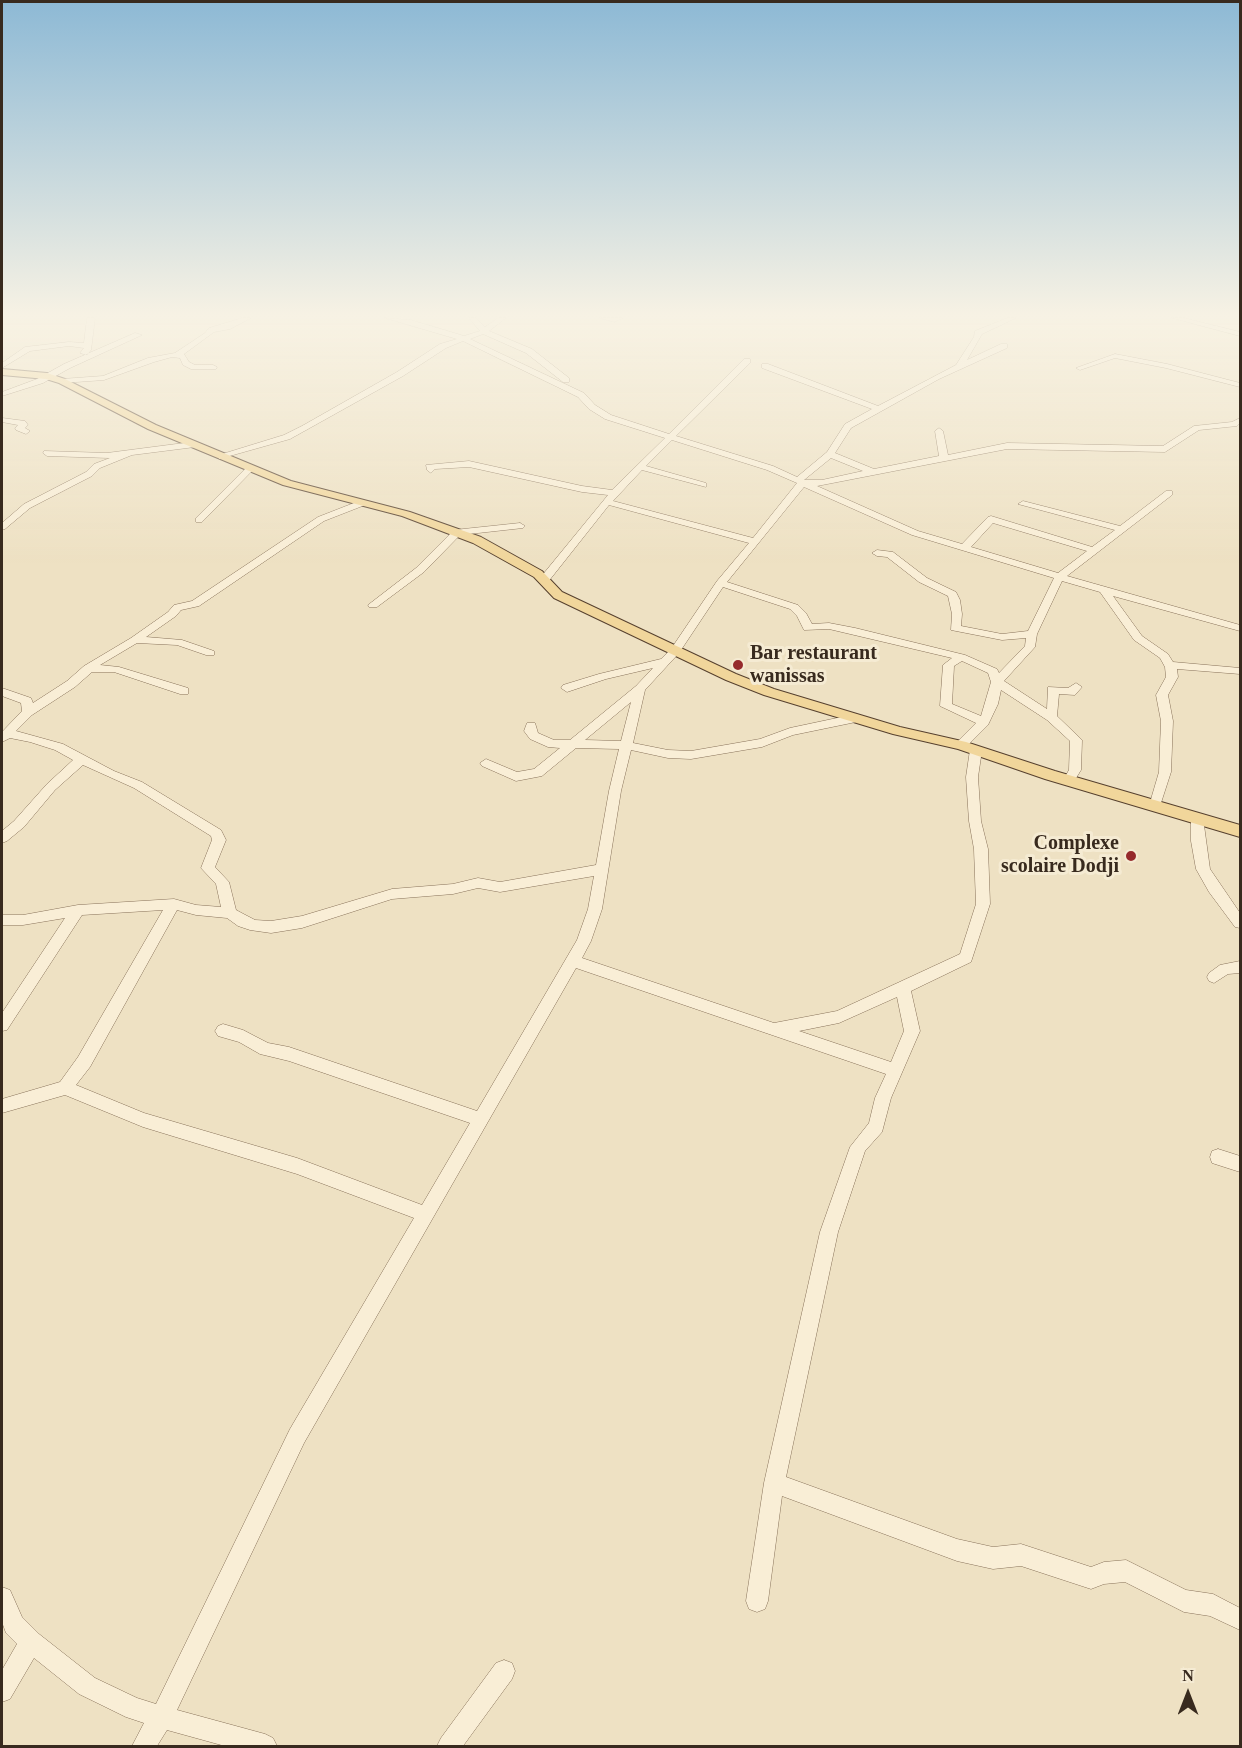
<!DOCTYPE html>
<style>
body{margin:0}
#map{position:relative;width:1242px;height:1748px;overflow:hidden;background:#eee1c3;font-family:"Times New Roman",serif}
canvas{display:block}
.frame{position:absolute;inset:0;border:3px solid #382a1e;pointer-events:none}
.north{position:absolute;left:1158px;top:1664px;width:60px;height:60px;-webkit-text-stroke:4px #f5ebd3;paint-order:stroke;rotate:0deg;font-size:16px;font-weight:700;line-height:24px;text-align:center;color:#382a1e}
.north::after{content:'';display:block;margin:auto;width:21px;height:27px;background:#382a1e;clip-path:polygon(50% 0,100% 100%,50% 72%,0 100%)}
</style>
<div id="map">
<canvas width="1242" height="1748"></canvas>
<div class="frame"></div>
<div class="north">N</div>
</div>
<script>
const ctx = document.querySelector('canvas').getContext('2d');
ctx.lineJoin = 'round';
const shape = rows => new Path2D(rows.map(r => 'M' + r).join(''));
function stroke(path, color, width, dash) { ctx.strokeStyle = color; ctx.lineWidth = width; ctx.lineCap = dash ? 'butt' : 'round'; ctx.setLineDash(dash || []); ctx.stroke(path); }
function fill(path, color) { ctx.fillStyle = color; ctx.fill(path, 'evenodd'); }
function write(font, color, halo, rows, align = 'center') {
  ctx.font = font + ' "Times New Roman",serif'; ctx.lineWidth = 6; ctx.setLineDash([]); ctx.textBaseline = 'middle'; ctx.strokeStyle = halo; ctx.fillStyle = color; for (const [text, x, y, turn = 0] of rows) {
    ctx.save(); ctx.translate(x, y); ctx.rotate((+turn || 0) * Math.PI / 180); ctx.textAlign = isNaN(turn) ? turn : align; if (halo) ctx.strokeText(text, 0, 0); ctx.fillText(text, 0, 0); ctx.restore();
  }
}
const minor = shape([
 [87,318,95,318,91,350,87,355,80,353,84,348,69,346,30,351,2,368,2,363,25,347,69,342,84,343,87,318],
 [242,318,251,318,230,329,214,332,184,354,189,362,195,365,213,365,217,367,216,369,191,369,183,365,180,358,172,357,154,362,104,380,62,383,58,381,62,379,103,376,148,358,175,353,205,333,209,328,242,318],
 [385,318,411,320,464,336,480,331,469,318,476,318,485,327,498,318,506,318,489,331,532,349,569,378,569,382,563,382,526,353,483,334,470,339,584,393,595,405,611,415,669,434,744,359,750,359,750,363,676,436,773,466,797,477,827,452,845,424,872,409,762,368,762,364,768,364,878,406,956,365,974,337,975,331,1007,318,1016,318,982,334,967,360,1001,344,1007,344,1007,348,939,379,851,428,835,453,874,469,939,456,935,431,939,428,943,431,948,455,1007,443,1163,446,1194,426,1232,422,1240,418,1240,423,1237,426,1199,430,1165,452,1007,449,817,486,918,531,962,544,988,517,991,516,1092,547,1115,530,1018,504,1023,501,1120,526,1166,491,1172,491,1172,495,1067,576,1240,625,1240,631,1113,596,1142,636,1168,654,1173,662,1240,668,1240,674,1177,669,1178,677,1168,695,1173,721,1171,772,1159,809,1151,809,1149,806,1159,772,1161,721,1156,695,1166,677,1165,667,1160,658,1134,640,1100,592,1062,581,1037,634,1035,647,1004,681,1047,709,1048,687,1068,688,1076,683,1082,687,1075,695,1059,694,1057,716,1082,740,1081,770,1073,783,1069,784,1063,780,1069,770,1070,741,1047,720,1001,690,998,704,988,725,965,748,957,748,955,745,957,742,976,723,940,706,943,665,952,658,829,629,804,630,797,616,790,609,723,587,679,653,645,690,633,743,668,750,691,751,760,739,790,728,856,714,862,718,856,722,793,735,762,747,691,759,668,758,631,750,621,791,602,909,591,941,582,958,774,1023,837,1011,960,954,976,904,974,849,969,821,966,777,970,750,972,747,980,747,982,750,978,777,981,821,988,849,990,904,971,962,911,991,920,1031,891,1098,882,1132,865,1151,838,1232,786,1477,957,1539,993,1547,1021,1544,1091,1567,1104,1562,1126,1560,1186,1590,1213,1594,1240,1608,1240,1630,1210,1616,1184,1612,1125,1582,1104,1584,1091,1589,1021,1566,993,1569,957,1561,782,1496,768,1601,765,1609,757,1612,749,1609,746,1601,764,1483,820,1232,850,1147,869,1123,875,1098,886,1074,576,968,304,1443,177,1710,265,1734,273,1738,277,1746,225,1746,167,1730,157,1746,132,1746,144,1723,126,1717,79,1694,34,1658,10,1699,2,1702,2,1670,17,1644,6,1633,2,1622,2,1587,10,1590,22,1617,39,1634,95,1678,137,1698,156,1704,290,1429,414,1218,297,1174,143,1127,65,1095,2,1113,2,1099,60,1082,78,1057,163,910,82,915,7,1030,2,1031,2,1013,65,918,23,925,2,925,2,915,23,915,78,905,174,899,196,905,221,907,216,884,201,868,212,840,211,836,134,788,83,765,55,790,24,827,7,841,2,843,2,831,14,821,47,784,73,760,55,750,30,742,10,738,2,742,2,732,22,711,21,703,2,696,2,688,31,698,33,703,67,681,84,666,131,638,168,612,174,605,192,601,318,517,359,501,365,501,365,505,324,521,199,606,181,610,176,616,146,637,182,640,214,651,214,655,206,655,177,645,137,643,100,665,119,667,188,688,188,694,180,694,114,672,92,672,75,687,32,715,16,731,63,744,114,771,142,782,221,830,226,840,215,867,229,882,236,910,255,920,271,921,302,916,392,889,453,884,478,878,500,882,596,865,609,791,619,749,576,748,542,776,516,781,482,766,480,763,486,759,517,772,534,769,560,748,548,747,530,739,524,731,527,723,535,723,538,733,554,740,570,740,636,686,653,668,606,679,567,692,561,688,563,685,599,674,661,659,671,649,717,581,749,543,609,505,548,582,540,582,540,578,608,495,582,492,469,467,435,469,431,473,427,470,426,465,469,461,582,486,612,490,665,438,605,419,589,409,578,397,463,341,446,348,403,376,290,439,219,459,219,455,284,435,302,426,397,372,440,344,457,339,385,318],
 [672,440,767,470,797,483,753,538,613,501,642,470,706,487,706,483,646,466,672,440],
 [831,458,863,471,822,480,804,480,831,458],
 [804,487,912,535,1054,578,1028,631,1002,634,961,626,962,614,960,600,956,592,927,578,893,552,877,550,872,553,877,556,887,557,919,582,948,596,952,614,951,630,1002,640,1026,638,1025,646,999,673,997,669,965,655,855,628,829,623,812,624,806,613,798,605,727,582,804,487],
 [993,523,1087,551,1058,573,971,547,993,523],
 [962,661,988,673,991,682,981,716,952,704,954,666,962,661],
 [631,702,621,741,585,740,631,702],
 [594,876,588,909,577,940,477,1111,289,1047,268,1043,243,1030,223,1024,218,1026,215,1031,218,1036,239,1042,260,1054,289,1061,470,1123,422,1205,297,1158,144,1113,76,1085,90,1067,177,910,196,915,227,918,238,926,250,930,271,933,302,928,392,899,453,894,478,888,500,892,594,876],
 [897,997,904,1031,891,1062,799,1031,839,1023,897,997],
 [600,318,623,318,614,322,600,318],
 [1172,318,1184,318,1240,332,1240,336,1172,318],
 [135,333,142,335,70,368,43,383,2,396,2,392,37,379,64,364,135,333],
 [1115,354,1167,364,1240,383,1240,387,1166,368,1115,358,1080,370,1076,368,1115,354],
 [2,418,25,421,28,425,25,428,30,431,26,434,16,430,15,428,18,425,2,422,2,418],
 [192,442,195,443,195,447,132,455,100,468,92,476,30,508,5,529,2,530,2,523,24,504,86,472,94,464,110,458,47,456,43,453,44,451,107,453,192,442],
 [247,467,254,469,202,522,196,522,196,518,247,467],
 [520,523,525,526,523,528,460,535,424,572,377,607,369,607,368,605,416,568,454,530,520,523],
 [1197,813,1203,818,1210,869,1240,913,1240,928,1235,927,1209,892,1196,869,1191,841,1191,818,1197,813],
 [1240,961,1240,973,1228,974,1214,983,1209,981,1207,977,1209,973,1220,965,1240,961],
 [1218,1149,1240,1156,1240,1172,1212,1163,1210,1157,1212,1151,1218,1149],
 [504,1660,512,1663,515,1671,512,1679,463,1746,437,1746,441,1738,496,1663,504,1660]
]);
const major = shape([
 [2,369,47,373,65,379,156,425,291,481,410,512,481,537,542,571,562,592,736,674,774,689,900,727,966,742,1055,771,1240,825,1240,837,1045,779,958,749,893,734,764,695,726,680,554,598,534,577,473,543,402,516,283,485,148,429,59,383,46,379,2,375,2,369]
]);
stroke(minor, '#88725a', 1);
stroke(major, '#56402e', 2);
fill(minor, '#f9eed6');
fill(major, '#f1d69b');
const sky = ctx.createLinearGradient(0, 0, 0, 563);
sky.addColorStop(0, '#8db9d5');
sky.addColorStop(0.56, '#f7f2e4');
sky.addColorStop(1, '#f7f2e400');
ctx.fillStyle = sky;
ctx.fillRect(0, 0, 1242, 563);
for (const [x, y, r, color] of [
 [738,665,6,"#962a2c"],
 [1131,856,6,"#962a2c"]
]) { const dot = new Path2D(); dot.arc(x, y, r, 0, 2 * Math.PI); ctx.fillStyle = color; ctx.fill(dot); stroke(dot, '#f5ebd3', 2); }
write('bold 20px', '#382a1e', '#f5ebd3', [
 ["Bar restaurant",750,654],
 ["wanissas",750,677],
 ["Complexe",1119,844,"right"],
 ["scolaire Dodji",1119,867,"right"]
], 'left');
</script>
